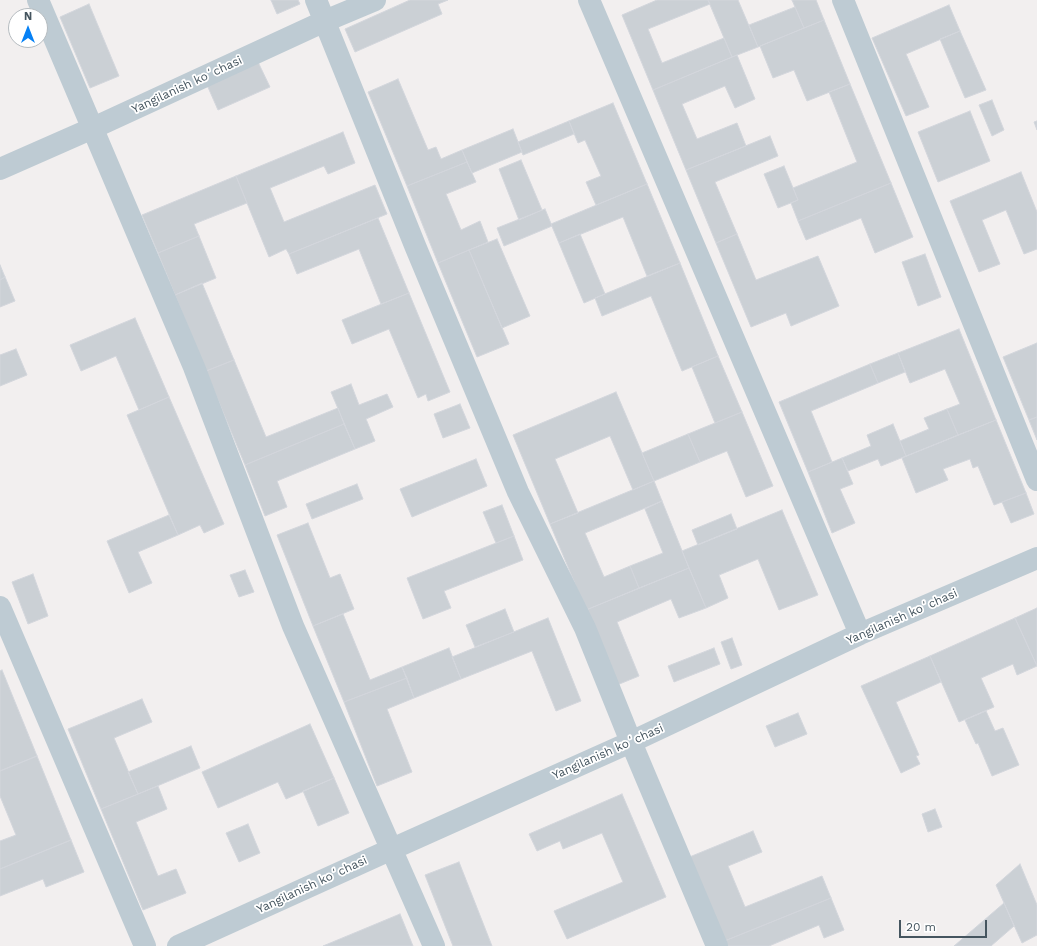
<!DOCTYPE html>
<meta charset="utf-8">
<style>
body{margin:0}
#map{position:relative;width:1037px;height:946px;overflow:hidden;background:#f2efef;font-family:"Work Sans",sans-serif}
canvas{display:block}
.north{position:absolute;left:8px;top:8px;width:40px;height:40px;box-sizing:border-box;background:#fff;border:1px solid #b5bbbf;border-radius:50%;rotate:0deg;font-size:11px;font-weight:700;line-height:16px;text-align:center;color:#45555f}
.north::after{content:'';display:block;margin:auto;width:14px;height:18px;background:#0681f5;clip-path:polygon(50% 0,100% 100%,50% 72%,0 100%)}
.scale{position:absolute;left:899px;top:920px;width:88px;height:18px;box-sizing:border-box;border:2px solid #45555f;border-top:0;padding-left:5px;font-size:12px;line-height:14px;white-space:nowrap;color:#45555f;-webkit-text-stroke:3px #fff;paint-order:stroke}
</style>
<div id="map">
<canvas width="1037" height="946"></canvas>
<div class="north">N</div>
<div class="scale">20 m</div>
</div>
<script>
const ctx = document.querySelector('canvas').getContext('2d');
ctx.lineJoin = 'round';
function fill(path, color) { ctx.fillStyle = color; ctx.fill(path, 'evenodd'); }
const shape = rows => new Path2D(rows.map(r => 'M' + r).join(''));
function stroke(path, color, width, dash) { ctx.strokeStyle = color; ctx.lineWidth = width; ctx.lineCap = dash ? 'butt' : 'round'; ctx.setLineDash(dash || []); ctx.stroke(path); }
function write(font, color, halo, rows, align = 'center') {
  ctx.font = font + ' "Work Sans",sans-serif'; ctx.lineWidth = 3.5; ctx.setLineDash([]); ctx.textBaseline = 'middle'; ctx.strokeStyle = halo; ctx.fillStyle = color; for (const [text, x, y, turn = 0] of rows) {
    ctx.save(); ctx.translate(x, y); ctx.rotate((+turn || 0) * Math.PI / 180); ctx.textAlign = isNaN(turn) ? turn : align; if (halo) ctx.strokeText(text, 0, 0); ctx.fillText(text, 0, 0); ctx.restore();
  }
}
const building = shape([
 [271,0,298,0,300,4,277,14,271,0],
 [410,0,448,0,438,4,442,14,355,52,345,29,410,0],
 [657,0,708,0,710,4,648,29,662,63,724,38,732,57,653,90,622,15,657,0],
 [708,0,738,0,758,47,732,57,708,0],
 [792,0,816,0,824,20,804,28,792,0],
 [89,4,119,76,90,88,60,17,89,4],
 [949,5,960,31,906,54,929,107,906,116,872,38,949,5],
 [795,7,804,28,758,47,749,25,795,7],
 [824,20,850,84,807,101,794,70,773,78,760,46,824,20],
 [960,31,986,90,965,98,940,39,960,31],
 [737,55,755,99,735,108,725,86,682,104,697,139,737,123,746,146,686,170,653,90,737,55],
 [258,62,270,87,218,110,207,85,258,62],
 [398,79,428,150,436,147,441,159,462,150,467,162,407,186,368,92,398,79],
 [850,84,891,183,798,221,791,203,798,200,793,188,857,162,829,92,850,84],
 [992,100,1004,130,992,136,979,105,992,100],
 [613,103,647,184,596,205,586,182,601,176,585,140,578,143,569,121,613,103],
 [970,111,990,161,938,182,918,132,970,111],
 [569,121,574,134,523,155,518,142,569,121],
 [1037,121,1037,130,1034,122,1037,121],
 [513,129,522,152,472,173,462,150,513,129],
 [343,132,355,163,328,174,324,166,270,188,284,222,375,185,387,214,289,254,286,249,269,257,236,176,343,132],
 [770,136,778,156,715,182,737,234,716,243,686,170,770,136],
 [521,160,542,210,519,220,499,169,521,160],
 [467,162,476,182,446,194,461,230,480,221,488,242,438,263,407,186,467,162],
 [784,166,798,200,778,208,764,174,784,166],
 [1021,172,1037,212,1037,249,1024,254,1006,210,982,220,1000,264,979,272,950,201,1021,172],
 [236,176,247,203,194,224,199,236,158,253,142,215,236,176],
 [891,183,913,237,875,253,861,218,806,240,798,221,891,183],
 [647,184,680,263,647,276,623,217,559,243,551,224,647,184],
 [545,209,552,226,504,246,497,228,545,209],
 [378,218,409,293,381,304,359,249,297,274,289,254,378,218],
 [580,234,605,294,584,303,559,243,580,234],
 [737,234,756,280,818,256,839,306,791,326,786,313,751,327,716,243,737,234],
 [199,236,216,278,175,295,158,253,199,236],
 [497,239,530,316,502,328,469,250,497,239],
 [469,250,509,344,477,357,438,263,469,250],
 [925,254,941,297,918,306,902,262,925,254],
 [680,263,718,356,682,371,651,296,602,316,595,298,680,263],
 [0,265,5,277,0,280,0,265],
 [5,277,15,301,0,307,0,280,5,277],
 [202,283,234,360,206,371,175,295,202,283],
 [409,293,450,392,428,401,426,394,418,398,389,329,352,344,342,320,409,293],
 [135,318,169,397,139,410,116,356,81,371,70,345,135,318],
 [959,329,996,420,958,435,947,409,960,404,945,369,910,383,898,353,959,329],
 [1037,343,1037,417,1029,420,1003,357,1037,343],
 [16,349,27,375,0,386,0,355,16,349],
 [898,353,905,372,878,383,870,364,898,353],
 [718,356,742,412,715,423,692,367,718,356],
 [234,360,266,437,338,408,344,424,245,465,206,371,234,360],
 [870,364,878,383,811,411,832,462,808,472,779,402,870,364],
 [351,384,359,405,387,394,393,407,366,419,375,441,355,449,331,392,351,384],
 [616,392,654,481,633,490,610,436,555,459,578,513,550,524,513,435,616,392],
 [169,397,224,524,204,533,200,525,178,535,127,415,169,397],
 [460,404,470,428,443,438,434,414,460,404],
 [947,409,958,435,906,456,900,441,929,429,924,418,947,409],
 [742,412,773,486,746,497,727,451,700,462,688,434,742,412],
 [1037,417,1037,440,1029,420,1037,417],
 [996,420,1026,493,994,505,978,466,973,468,970,459,943,469,948,480,916,493,902,458,996,420],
 [344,424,355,449,277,481,287,507,265,516,245,465,344,424],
 [893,424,906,456,881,466,878,459,848,471,842,458,871,446,867,435,893,424],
 [688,434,700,462,654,481,642,453,688,434],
 [842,458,853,484,840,489,855,523,832,533,808,472,842,458],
 [476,459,487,486,412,517,400,489,476,459],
 [654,481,662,501,585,533,604,577,630,566,639,588,586,610,550,524,654,481],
 [357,484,363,499,312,519,306,504,357,484],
 [1026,493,1034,514,1011,523,1002,502,1026,493],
 [662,501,689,568,639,588,630,566,663,553,645,509,662,501],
 [502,505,514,536,496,543,483,512,502,505],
 [782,510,818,595,779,610,758,559,719,575,728,598,706,608,682,551,782,510],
 [731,514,737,529,698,545,692,530,731,514],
 [169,515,178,535,138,552,152,583,129,593,107,541,169,515],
 [308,523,330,578,340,574,354,609,313,626,277,535,308,523],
 [514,536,523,560,444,591,451,608,423,619,407,578,514,536],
 [689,568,706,608,679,618,671,599,617,622,639,676,617,685,586,610,689,568],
 [245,570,254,592,239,597,230,575,245,570],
 [33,574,48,616,28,624,12,582,33,574],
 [1037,608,1037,666,1015,618,1037,608],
 [505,609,514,632,475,647,466,625,505,609],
 [343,614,370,680,402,667,407,678,344,702,313,626,343,614],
 [548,618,581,701,556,711,532,651,461,679,452,657,548,618],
 [1015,618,1037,666,1017,675,1013,664,981,678,994,707,959,722,930,656,1015,618],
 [732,638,742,665,731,669,721,642,732,638],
 [449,648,461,679,414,698,402,667,449,648],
 [714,648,720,664,674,682,668,666,714,648],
 [930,656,941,682,896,702,919,755,916,756,920,764,901,773,861,686,930,656],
 [2,670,37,756,0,771,0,671,2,670],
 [407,678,414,698,387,709,412,772,377,786,344,702,407,678],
 [142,699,152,722,114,738,138,794,101,809,68,729,142,699],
 [986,711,995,731,1003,728,1019,765,992,776,978,743,976,744,965,720,986,711],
 [798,713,807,734,775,747,766,726,798,713],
 [310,724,334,778,286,799,278,782,218,808,202,772,310,724],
 [191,746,200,768,138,794,128,772,191,746],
 [37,756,71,840,0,869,0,841,16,835,0,796,0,771,37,756],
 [334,778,349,813,318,826,303,791,334,778],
 [158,786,167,809,136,822,158,876,176,869,186,893,143,910,101,809,158,786],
 [622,794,666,897,567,939,554,911,623,882,602,833,563,849,560,841,537,851,529,834,622,794],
 [935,809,942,827,928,832,922,814,935,809],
 [248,824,260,853,239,862,226,833,248,824],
 [753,831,762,852,728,866,745,907,822,876,831,898,722,942,687,858,753,831],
 [71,840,84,872,46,887,43,879,0,896,0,869,71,840],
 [459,862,492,946,453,946,425,875,459,862],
 [1020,864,1037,905,1037,935,1022,943,996,885,1020,864],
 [831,898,844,930,824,938,819,925,769,946,723,946,722,942,831,898],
 [1004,903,1014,926,991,946,954,946,1004,903],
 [400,914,413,946,323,946,400,914]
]);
fill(building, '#cbd0d5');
stroke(building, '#d3d6dc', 1);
stroke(shape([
 [38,0,194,367,293,626,434,946],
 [316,0,416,248,518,492,585,628,631,742,717,946],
 [589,0,860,634],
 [843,0,1037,480],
 [0,169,93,128,325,21,375,0],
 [0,607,145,946],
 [178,946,392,849,631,742,860,634,1037,558]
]), '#becbd3', 22);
write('12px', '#45555f', '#fff', [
 ["Yangilanish koʻchasi",187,85,-25],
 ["Yangilanish koʻchasi",902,617,-24],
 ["Yangilanish koʻchasi",608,752,-24],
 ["Yangilanish koʻchasi",312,885,-25]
]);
</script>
